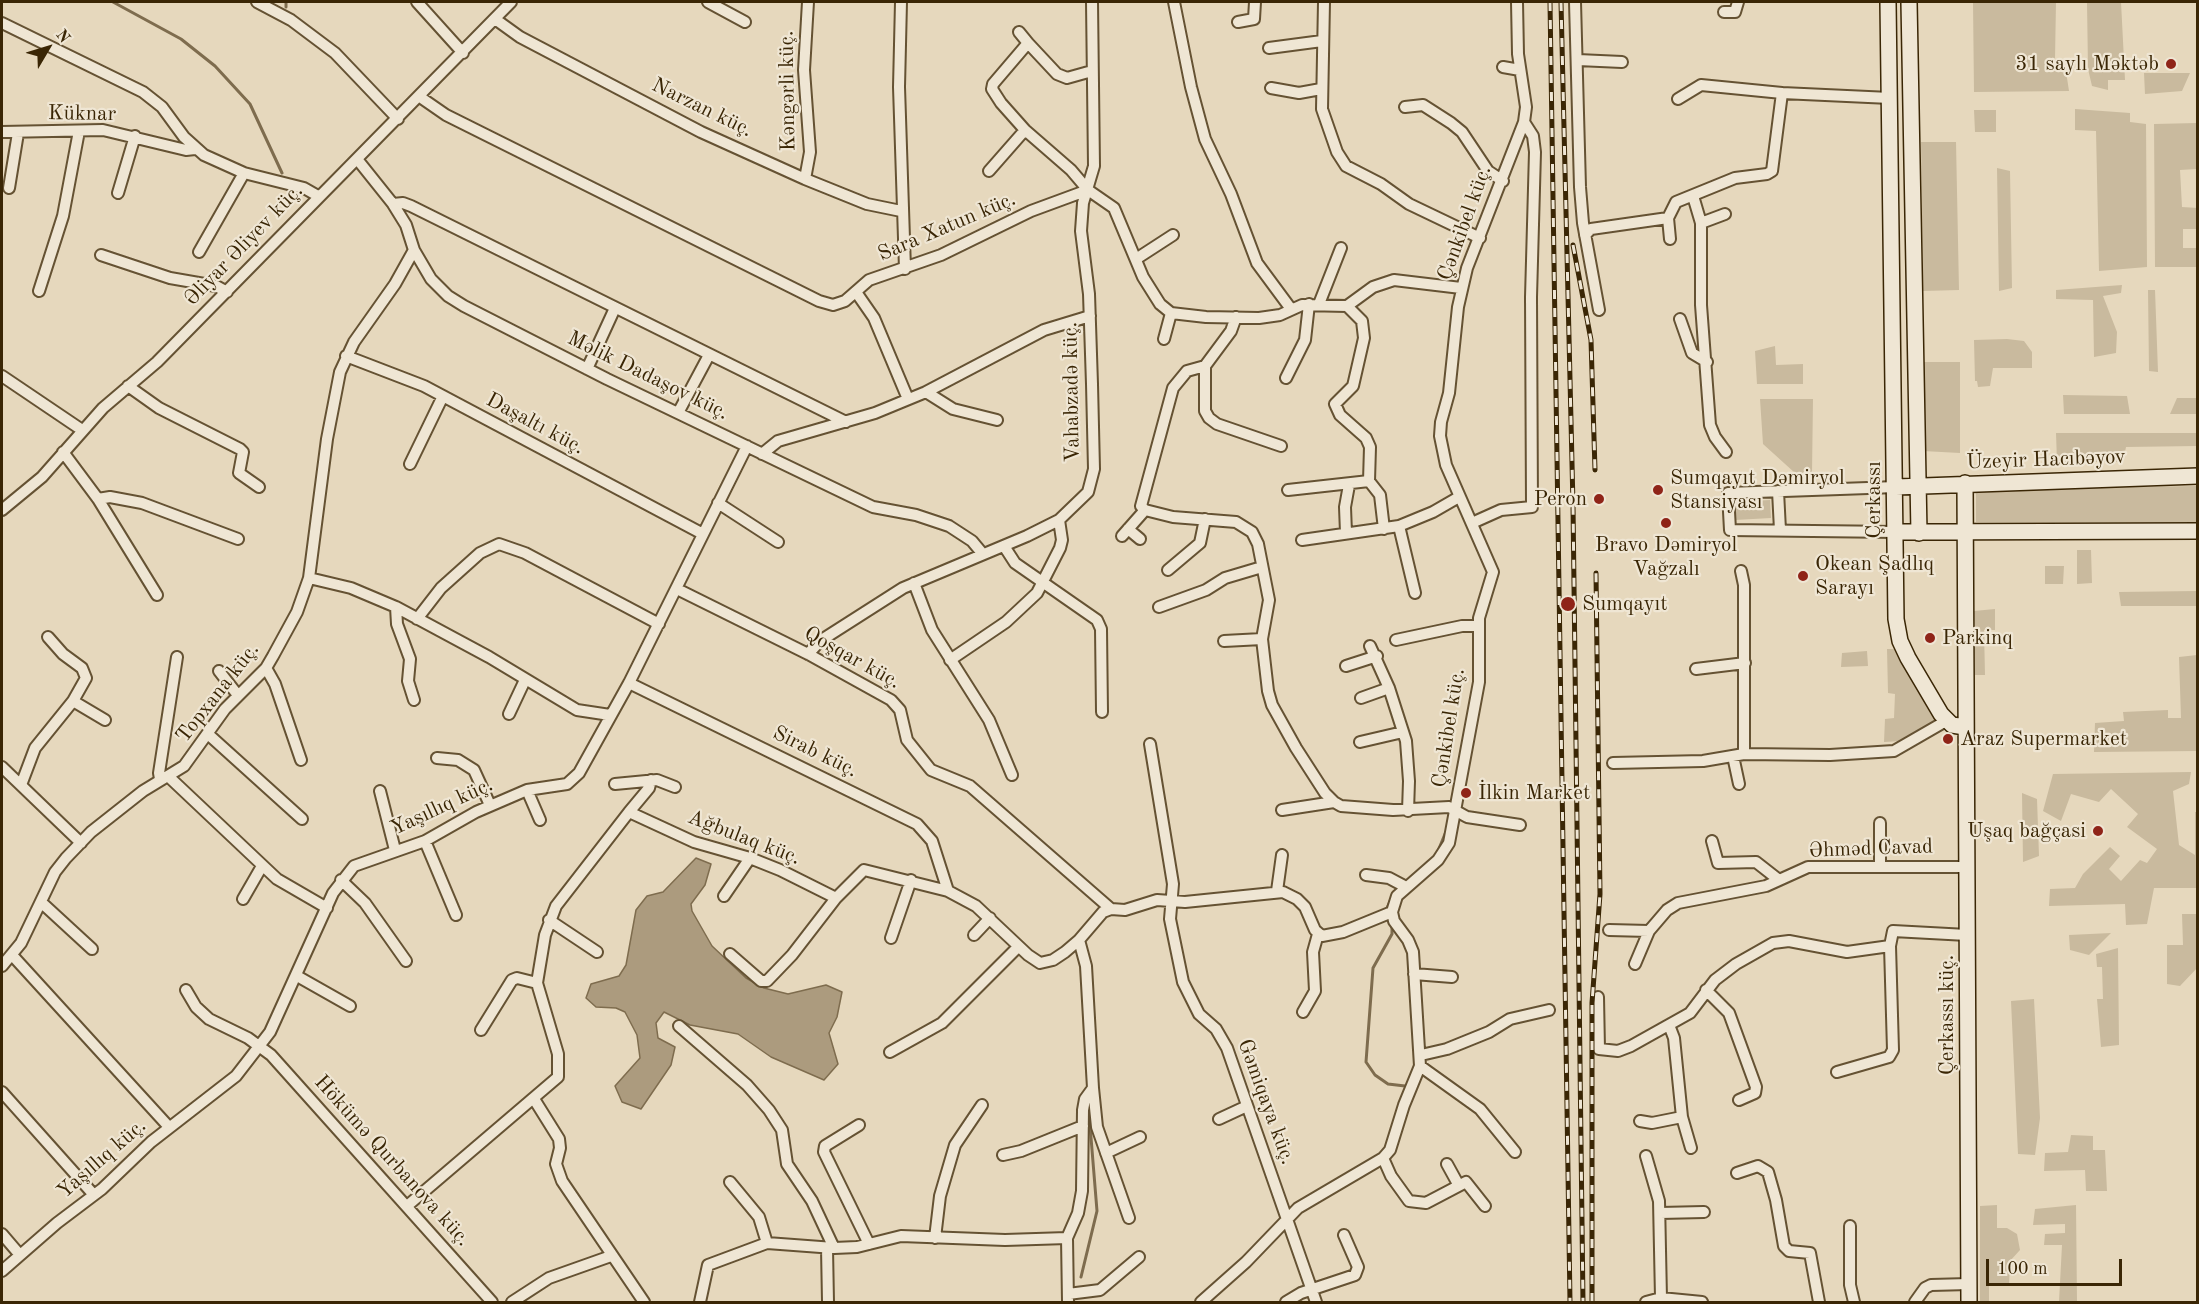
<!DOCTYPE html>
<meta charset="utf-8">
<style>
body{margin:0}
#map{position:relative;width:2199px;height:1304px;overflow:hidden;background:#e6d8bd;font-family:"Old Standard TT",serif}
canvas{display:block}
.frame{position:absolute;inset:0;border:3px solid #3a2605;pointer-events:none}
.north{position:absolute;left:18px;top:18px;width:60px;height:60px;-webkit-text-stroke:4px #efe6d4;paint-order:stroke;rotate:52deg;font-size:16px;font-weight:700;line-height:24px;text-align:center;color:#3a2605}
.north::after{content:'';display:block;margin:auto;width:21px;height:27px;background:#3a2605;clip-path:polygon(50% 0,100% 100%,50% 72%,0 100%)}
.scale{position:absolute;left:1986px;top:1259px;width:136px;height:27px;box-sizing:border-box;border:3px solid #3a2605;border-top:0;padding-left:8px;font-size:18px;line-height:21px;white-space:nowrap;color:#3a2605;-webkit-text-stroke:4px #efe6d4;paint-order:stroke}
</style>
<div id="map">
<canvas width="2199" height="1304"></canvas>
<div class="frame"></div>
<div class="north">N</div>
<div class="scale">100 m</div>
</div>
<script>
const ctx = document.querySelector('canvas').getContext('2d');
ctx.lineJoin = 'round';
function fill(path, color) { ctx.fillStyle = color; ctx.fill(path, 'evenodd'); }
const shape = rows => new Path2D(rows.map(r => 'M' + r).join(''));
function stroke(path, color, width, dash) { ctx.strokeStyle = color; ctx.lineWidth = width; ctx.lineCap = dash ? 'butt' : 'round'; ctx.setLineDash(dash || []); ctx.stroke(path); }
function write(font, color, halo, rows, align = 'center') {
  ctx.font = font + ' "Old Standard TT",serif'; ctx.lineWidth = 4.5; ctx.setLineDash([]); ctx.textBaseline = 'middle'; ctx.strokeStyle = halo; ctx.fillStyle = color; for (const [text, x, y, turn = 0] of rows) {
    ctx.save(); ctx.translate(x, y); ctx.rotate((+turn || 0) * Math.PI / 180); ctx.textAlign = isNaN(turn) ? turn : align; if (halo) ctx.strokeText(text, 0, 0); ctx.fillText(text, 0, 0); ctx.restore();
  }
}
fill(shape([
 [1973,2,2056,2,2055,59,2065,65,2069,91,1974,92],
 [2087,2,2121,2,2125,80,2108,80,2108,90,2092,86,2088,69],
 [2144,73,2190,73,2182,91,2145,94],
 [2075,109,2130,113,2130,122,2146,124,2147,267,2099,271,2096,131,2075,130],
 [1974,110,1996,110,1996,132,1975,132],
 [2197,123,2197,169,2180,170,2182,207,2198,208,2197,229,2183,229,2183,248,2197,248,2197,267,2155,267,2154,124],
 [1921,142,1956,142,1959,290,1923,291],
 [1997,168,2010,171,2012,288,1999,291],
 [2122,285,2121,293,2103,296,2117,332,2116,353,2094,357,2093,300,2056,299,2056,290],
 [2148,290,2155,290,2158,372,2149,371],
 [2007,339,2024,341,2032,352,2032,368,1993,368,1990,386,1978,387,1977,381,1975,381,1974,340],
 [1775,346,1776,365,1803,364,1803,384,1757,384,1755,351],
 [1922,362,1960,362,1960,453,1923,451],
 [2063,395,2127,396,2130,414,2064,414],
 [2177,398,2197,398,2197,414,2170,414],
 [1760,399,1813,399,1812,473,1795,473,1763,444],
 [2056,433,2197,433,2197,446,2126,447,2123,462,2057,462],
 [2197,486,2197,522,1976,522,1976,489],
 [1770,500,1771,518,1735,520,1734,502],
 [2077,550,2091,550,2092,583,2077,584],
 [2045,566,2064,566,2063,584,2045,584],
 [2197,591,2197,606,2121,606,2119,592],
 [1995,609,1995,630,1984,630,1985,675,1975,675,1974,611],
 [1887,649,1894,649,1938,720,1902,741,1884,742,1885,719,1894,718,1895,694,1888,693],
 [1867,651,1868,666,1841,667,1842,653],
 [2197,655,2197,751,2094,752,2095,723,2124,721,2123,712,2168,710,2168,718,2181,718,2179,657],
 [2191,772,2189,784,2173,791,2179,845,2195,855,2195,812,2197,812,2197,888,2154,888,2147,924,2126,925,2125,904,2049,906,2050,889,2075,888,2083,874,2110,847,2120,856,2109,869,2121,881,2140,860,2147,863,2157,849,2127,827,2138,814,2111,789,2099,802,2071,794,2061,821,2043,811,2053,774],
 [2022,793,2037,799,2039,856,2023,862],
 [2182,914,2197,914,2198,967,2180,986,2167,984,2167,945,2183,945],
 [2111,933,2089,955,2070,950,2069,935],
 [2118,948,2119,1045,2101,1047,2097,999,2103,999,2102,967,2097,967,2096,954],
 [2034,999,2040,1118,2035,1155,2018,1154,2011,1001],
 [2071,1135,2093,1136,2093,1150,2105,1150,2107,1191,2086,1191,2085,1170,2044,1171,2045,1153,2068,1152],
 [1997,1205,1997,1228,2007,1228,2017,1234,2020,1250,2010,1261,2009,1286,1989,1286,1989,1302,1980,1302,1980,1206],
 [2076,1205,2077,1302,2059,1302,2062,1245,2044,1245,2045,1234,2065,1233,2065,1224,2033,1225,2035,1209]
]), '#c9ba9e');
const water = shape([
 [696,858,711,864,705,885,691,904,692,911,712,946,746,978,764,988,788,994,826,985,842,992,837,1017,829,1033,838,1064,824,1080,771,1057,738,1034,690,1025,664,1012,656,1023,658,1038,675,1047,671,1065,641,1109,622,1102,615,1086,640,1058,637,1035,625,1012,616,1008,596,1007,586,998,591,984,619,976,626,965,636,910,647,896,663,892,696,858]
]);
fill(water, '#ac9b7e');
stroke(water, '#7e6c4e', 1.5);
stroke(shape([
 [113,2,181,39,215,66,250,104,282,173],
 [286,7,286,2],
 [1438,851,1445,834],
 [1387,908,1391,899],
 [1392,927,1392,934,1373,968,1366,1062,1375,1075,1388,1084,1405,1086],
 [1081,1277,1097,1211,1089,1113]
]), '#7e6c4e', 3);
const street = shape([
 [257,2,291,20,335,53,398,119],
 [417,2,463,53],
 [708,2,745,22],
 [901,2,899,87,905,269],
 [1174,2,1191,87,1205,139,1231,194,1257,263,1291,309],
 [1324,2,1322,109,1337,152,1346,166,1381,184,1409,204,1480,238],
 [1575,2,1580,187,1583,223,1599,310],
 [1724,12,1735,12,1738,2],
 [495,19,520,37,701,132,805,179,867,204,901,211],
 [1238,22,1254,19,1255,2],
 [2,23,143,92,162,107,184,137,204,155,244,173,304,188,318,196],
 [1019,32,1028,43],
 [1269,48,1322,41],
 [1578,60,1622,62],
 [1503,67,1520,70],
 [1271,88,1299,93,1321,89],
 [420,97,446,115,819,301,833,305,845,301,869,280,941,255,1031,211,1088,190,1114,208,1143,277,1160,304,1171,313,1206,317,1259,318,1280,315,1302,305,1347,306,1373,287,1394,280,1461,288],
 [1678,99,1701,85,1782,93,1890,98],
 [1405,107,1423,105,1451,123,1462,132,1488,171,1503,181],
 [2,132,103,130,186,150,195,149],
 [357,159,393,204,406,225,414,250,431,279,448,296,464,306,607,379,873,507,916,515,949,526,972,541,982,553],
 [989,171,1025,130],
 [805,179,810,152,804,70,808,2],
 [9,188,18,133],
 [1088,190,1071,170,1025,130,1001,103,992,89,993,84,1028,43,1057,74,1067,78,1092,71],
 [118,193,135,136],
 [1693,196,1701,223,1701,305,1710,425,1715,437,1726,452],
 [393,204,403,203,411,206,846,422],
 [1701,223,1725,214],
 [1585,235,1591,229,1668,218],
 [1670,239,1668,218,1676,202,1735,178,1767,174,1772,171,1782,93],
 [199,252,244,173],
 [101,255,170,278,216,286,227,292],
 [1136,259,1173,235],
 [39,291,63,216,79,131],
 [856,292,874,318,908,399],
 [1319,304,1341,248],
 [1236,317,1231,331,1205,366,1187,371,1173,388,1141,506,1145,510,1173,517,1236,522,1252,532,1258,544,1269,600,1262,639,1268,691,1272,705,1296,748,1325,793,1334,802,1341,806,1393,810,1449,807,1467,817,1520,825],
 [1680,319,1692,353,1707,362],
 [1164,339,1171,313],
 [346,356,424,386,703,534],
 [1205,366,1205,411,1209,418,1217,424,1281,446],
 [587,369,615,308],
 [2,376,82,430],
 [1286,378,1305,340,1309,304],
 [128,386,159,408,240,449,243,452,239,473,259,487],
 [926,392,953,409,997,420],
 [678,413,709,355],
 [63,452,98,499,157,595],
 [762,454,778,441,875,413,926,392,1044,330,1090,316],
 [410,464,443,396],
 [1369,481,1380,495,1384,529],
 [1288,490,1369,481,1370,447,1366,438,1340,415,1335,404,1353,386,1364,338,1362,321,1347,306],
 [1778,491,1780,530],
 [98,499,110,497,142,503,238,539],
 [718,503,778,542],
 [2,510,42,477,103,408,157,362,511,2],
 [1472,523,1501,510,1532,507,1531,297,1535,152,1533,136,1524,122],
 [1399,526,1415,593],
 [1128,529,1140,539],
 [1896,532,1730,530,1728,493,1896,487],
 [1346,533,1345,507,1349,485],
 [1122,536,1145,510],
 [1302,540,1399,526,1433,512,1459,497],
 [1004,546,1015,563,1097,620,1101,629,1102,712],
 [1168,570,1200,543,1205,519],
 [309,578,351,588,396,607,489,657,577,710,610,715],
 [914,583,932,630,989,720,1012,775],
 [677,589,808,654,891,700,900,710,907,740,931,770,970,786,1111,909],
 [396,607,397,624,410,659,408,681,414,700],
 [1159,607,1206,590,1225,578,1262,567],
 [417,619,441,588,480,553,499,544,525,553,659,624],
 [1396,640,1462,626,1479,626],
 [1224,641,1262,639],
 [1370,646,1389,688,1406,741,1409,781,1408,811],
 [808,654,820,641,903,588,1027,536,1059,520,1088,492,1094,469,1092,384,1089,294,1081,231,1083,203,1094,166,1092,2],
 [950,660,1006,622,1037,593,1060,548,1062,540,1059,520],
 [1346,666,1377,656],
 [266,668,275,684,301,760],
 [1696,669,1745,663],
 [219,671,237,694],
 [629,683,917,824,932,841,948,891],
 [1361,698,1389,688],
 [73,701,105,720],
 [509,714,525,680],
 [209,735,302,819],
 [1360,742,1403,732],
 [1150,744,1173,884,1170,919,1183,982,1199,1014,1216,1029,1227,1048,1316,1302],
 [1744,754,1830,755,1894,751,1946,721],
 [1733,756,1739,784],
 [437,758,458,760,474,770,490,805],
 [1613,763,1703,761,1744,754,1744,585,1741,571],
 [2,767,81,843],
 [169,777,277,879,327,908],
 [160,779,159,773,177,657],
 [615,784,657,780,675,787],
 [21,785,35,748,73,701,86,678,82,668,63,654,48,637],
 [527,790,540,820],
 [380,791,395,850],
 [1282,810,1334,802],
 [629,812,649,788,651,780],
 [1880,823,1880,867],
 [425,841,456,915],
 [1712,841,1718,863,1756,862,1779,880],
 [1366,875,1389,878,1406,887],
 [341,880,365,903,406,961],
 [1277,891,1282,855],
 [724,896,750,858],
 [243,899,262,866],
 [42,903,92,949],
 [549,920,597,952],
 [1609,930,1649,931],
 [974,935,990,918],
 [891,938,911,880],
 [730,954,761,981,767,981,792,955,836,898],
 [12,955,169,1127],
 [1635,964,1649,931,1667,910,1678,903,1766,886,1808,867,1967,867],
 [2,966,21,943,55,872,66,858,91,832,143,791,184,766,225,709,266,668,273,656,297,612,309,578,327,439,340,372,354,342,395,284,414,250],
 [1414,974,1452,977],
 [297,976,350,1006],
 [186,990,196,1007,209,1019,248,1038,271,1055,492,1302],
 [1706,990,1729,1013,1756,1087,1755,1093,1739,1100],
 [1598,997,1599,1049,1618,1051,1631,1046,1690,1013,1715,980,1736,964,1773,943,1789,941,1847,952,1890,946],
 [1303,1012,1315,991,1313,952,1318,934],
 [1669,1025,1674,1038,1682,1117,1691,1148],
 [679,1026,747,1085,769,1110,782,1130,787,1164,812,1201,834,1248],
 [481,1030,512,980,517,978,537,983],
 [890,1052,942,1023,1018,947],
 [1421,1055,1447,1049,1489,1032,1510,1019,1549,1010],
 [1420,1066,1480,1109,1515,1152],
 [1837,1072,1889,1057,1893,1050,1890,946,1893,931,1967,935],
 [1093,1088,1097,1127,1129,1218],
 [2,1092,94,1195],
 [534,1099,559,1139,560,1148,556,1164,562,1181,644,1302],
 [1219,1119,1247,1106],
 [1640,1121,1652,1123,1682,1117],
 [859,1125,825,1146,824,1152,869,1244],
 [1106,1153,1140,1137],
 [1003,1155,1021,1151,1083,1126],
 [1646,1156,1659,1201,1661,1298],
 [1383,1158,1391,1176,1409,1201,1426,1203,1466,1182,1485,1206],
 [1447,1164,1458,1184],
 [1737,1173,1758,1166,1768,1172,1776,1200,1784,1246,1789,1251,1810,1253,1819,1302],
 [730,1182,759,1217,767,1243],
 [407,1206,558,1077,558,1054,537,983,545,935,556,906,629,812,694,842,750,858,780,870,836,898,864,870,948,891,976,906,1028,955,1040,963,1053,960,1065,952,1079,940,1103,912,1111,909,1125,910,1157,900,1185,902,1283,892,1297,899,1305,907,1315,930,1322,936,1343,932,1392,912],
 [1660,1213,1704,1212],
 [1850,1226,1850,1285,1854,1302],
 [2,1234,20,1255],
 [935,1238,940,1196,955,1145,982,1105],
 [1067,1238,1068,1302],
 [827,1248,828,1302],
 [2,1271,57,1223,102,1189,151,1142,236,1076,270,1032,333,893,354,866,425,841,476,812,527,790,567,784,579,773,629,683,747,446],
 [1068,1294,1100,1290,1139,1257],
 [512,1302,549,1278,611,1256],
 [700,1302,708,1265,767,1243,834,1248,857,1247,901,1236,1005,1240,1067,1238,1078,1213,1082,1191,1083,1110,1085,1099,1093,1088,1086,966,1079,940],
 [1201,1302,1246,1262,1298,1208,1383,1158,1390,1150,1404,1105,1420,1066,1413,952,1408,940,1394,921,1392,912,1397,896,1438,860,1449,843,1479,682,1479,618,1493,572,1446,465,1440,436,1441,422,1449,393,1458,307,1467,268,1524,122,1526,107,1518,54,1517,2],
 [1286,1302,1301,1293,1355,1275,1358,1267,1344,1235],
 [1646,1302,1661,1298,1702,1302],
 [1915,1302,1925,1288,1931,1285,1969,1284]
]);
const secondary = shape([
 [1888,2,1896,619,1900,641,1908,658,1941,714,1952,725,1965,727],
 [1909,2,1919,533],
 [1965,483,1969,1302],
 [1896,487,2198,476],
 [1896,532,2198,531]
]);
stroke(street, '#655233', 14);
stroke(secondary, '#3a2605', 18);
stroke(street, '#efe6d4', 10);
stroke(secondary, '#efe6d4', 15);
const rail = shape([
 [1550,2,1570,1302],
 [1561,2,1573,505,1583,1302],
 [1573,245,1591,340,1595,470],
 [1592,1302,1592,1003,1600,894,1596,573]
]);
stroke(rail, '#3a2605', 5);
stroke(rail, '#efe6d4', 3, [9]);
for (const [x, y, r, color] of [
 [2171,64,6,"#8f2418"],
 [1658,490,6,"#8f2418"],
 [1599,499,6,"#8f2418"],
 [1666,523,6,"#8f2418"],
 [1803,576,6,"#8f2418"],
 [1568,604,8,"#8f2418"],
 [1930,638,6,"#8f2418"],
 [1948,739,6,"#8f2418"],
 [1466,793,6,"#8f2418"],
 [2098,831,6,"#8f2418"]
]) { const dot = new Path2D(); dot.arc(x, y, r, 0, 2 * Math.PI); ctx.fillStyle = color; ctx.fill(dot); stroke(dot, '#efe6d4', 2); }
write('21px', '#3a2605', '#efe6d4', [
 ["31 saylı Məktəb",2159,64,"right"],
 ["Sumqayıt Dəmiryol",1670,478],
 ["Stansiyası",1670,502],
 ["Peron",1587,499,"right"],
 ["Bravo Dəmiryol",1666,545,"center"],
 ["Vağzalı",1666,569,"center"],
 ["Okean Şadlıq",1815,564],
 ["Sarayı",1815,588],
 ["Sumqayıt",1582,604],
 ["Parkinq",1942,638],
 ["Araz Supermarket",1960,739],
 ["İlkin Market",1478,793],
 ["Uşaq bağçasi",2086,831,"right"]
], 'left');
write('21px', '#3a2605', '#efe6d4', [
 ["Kəngərli küç.",788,91,-91],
 ["Narzan küç.",702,108,26],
 ["Küknar",82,114,1],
 ["Çənkibel küç.",1465,223,-70],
 ["Sara Xatun küç.",947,227,-23],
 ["Əliyar Əliyev küç.",244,245,-46],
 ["Məlik Dadaşov küç.",648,376,26],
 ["Vahabzadə küç.",1072,392,-91],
 ["Daşaltı küç.",535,424,28],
 ["Üzeyir Hacıbəyov",2046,460,-2],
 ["Çerkassı",1874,500,-90],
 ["Qoşqar küç.",852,658,29],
 ["Topxana küç.",218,693,-52],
 ["Çənkibel küç.",1449,728,-81],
 ["Sirab küç.",815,752,26],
 ["Yaşıllıq küç.",442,807,-25],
 ["Ağbulaq küç.",744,838,21],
 ["Əhməd Cavad",1871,849,-2],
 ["Çerkassı küç.",1947,1015,-90],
 ["Gəmiqaya küç.",1266,1102,70],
 ["Yaşıllıq küç.",102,1159,-41],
 ["Hökümə Qurbanova küç.",392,1161,48]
]);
</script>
